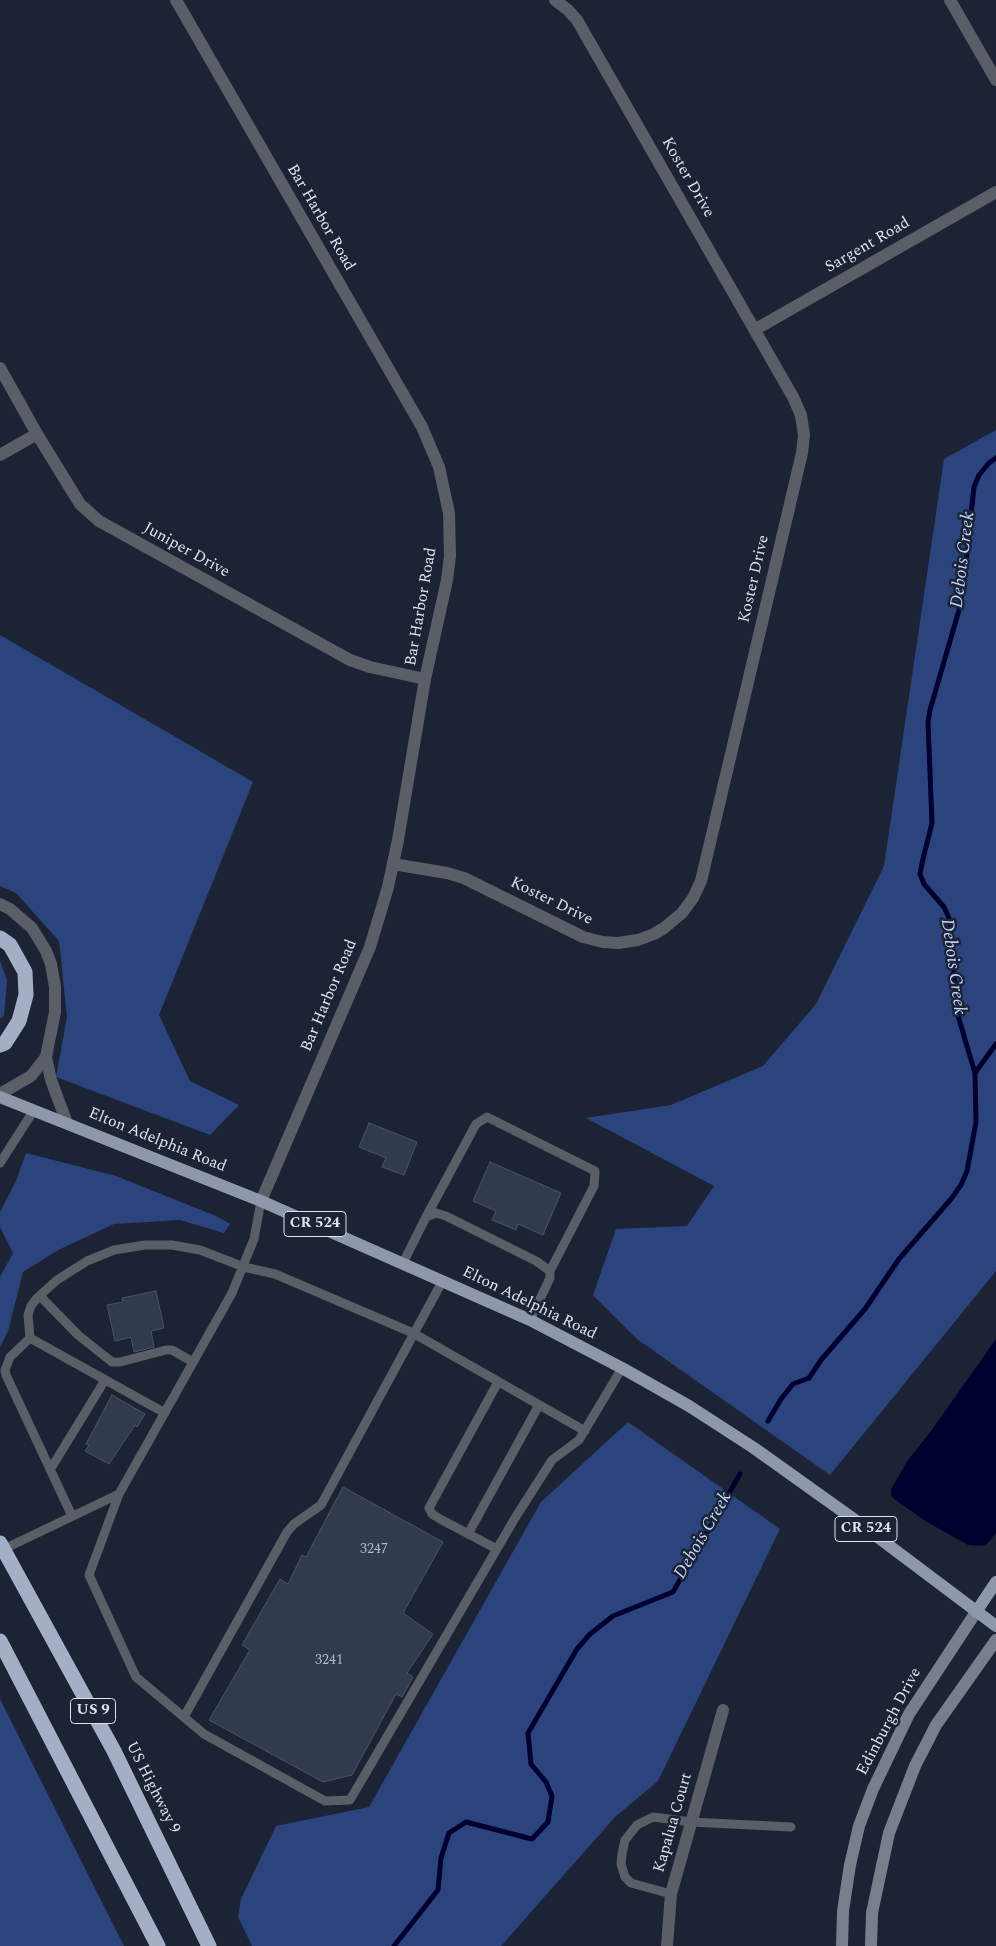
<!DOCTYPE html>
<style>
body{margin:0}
canvas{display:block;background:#1b2334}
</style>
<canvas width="996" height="1946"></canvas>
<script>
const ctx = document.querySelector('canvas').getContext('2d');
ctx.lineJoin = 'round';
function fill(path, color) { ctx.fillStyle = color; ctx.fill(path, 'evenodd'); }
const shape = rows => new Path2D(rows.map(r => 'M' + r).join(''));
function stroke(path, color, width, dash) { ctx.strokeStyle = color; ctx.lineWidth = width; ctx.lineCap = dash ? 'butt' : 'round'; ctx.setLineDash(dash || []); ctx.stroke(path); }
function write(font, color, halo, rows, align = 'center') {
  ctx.font = font + ' Spectral,serif'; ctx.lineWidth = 5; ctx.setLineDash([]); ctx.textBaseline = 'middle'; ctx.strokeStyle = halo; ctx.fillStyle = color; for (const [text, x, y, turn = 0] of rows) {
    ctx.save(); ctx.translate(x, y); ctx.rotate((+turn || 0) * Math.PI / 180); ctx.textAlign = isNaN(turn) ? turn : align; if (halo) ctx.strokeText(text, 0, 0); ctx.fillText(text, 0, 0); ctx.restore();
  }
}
fill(shape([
 [996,430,996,1271,830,1475,637,1339,593,1295,616,1229,687,1226,714,1186,586,1118,671,1105,763,1066,816,1004,884,866,944,459],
 [0,635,253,782,159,1015,190,1081,239,1105,210,1135,56,1077,67,1017,59,941,16,893,0,886],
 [0,961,7,980,4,1016,0,1019],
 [26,1153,116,1176,216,1216,230,1224,224,1233,180,1220,114,1224,58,1250,23,1272,8,1331,0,1347,0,1277,13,1253,0,1227,0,1212,16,1181],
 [628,1422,780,1529,658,1781,615,1817,501,1946,252,1946,238,1917,241,1899,276,1826,369,1807,541,1502],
 [0,1699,124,1946,0,1946]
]), '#2b447d');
fill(shape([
 [996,1339,996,1533,987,1544,981,1546,968,1545,927,1522,894,1499,891,1495,891,1489,908,1460,931,1431]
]), '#00002f');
stroke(shape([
 [975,1073,996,1044],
 [768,1421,781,1399,793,1384,809,1378,821,1360,865,1309,899,1259,951,1199,961,1185,967,1171,976,1122,975,1073,956,1009,952,942,949,918,944,907,924,884,920,874,923,859,932,823,928,722,930,710,959,610,963,588,974,487,979,475,989,463,996,458],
 [394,1946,438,1890,441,1858,449,1833,466,1822,532,1839,548,1822,552,1796,546,1782,531,1764,528,1733,577,1649,590,1634,613,1616,673,1592,740,1474]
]), '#00002f', 5);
const building = shape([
 [369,1123,417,1142,404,1175,382,1167,386,1158,359,1147,369,1123],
 [490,1162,561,1193,543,1235,518,1224,516,1230,492,1220,496,1211,473,1201,490,1162],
 [156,1291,164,1328,151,1331,154,1347,134,1352,131,1337,115,1341,107,1305,123,1302,122,1298,156,1291],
 [112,1395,145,1414,137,1427,135,1425,109,1464,85,1451,89,1445,86,1444,112,1395],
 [343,1487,443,1542,403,1613,433,1634,407,1673,413,1677,402,1697,396,1694,352,1775,323,1782,209,1720,250,1650,242,1645,280,1579,288,1584,302,1555,306,1557,343,1487]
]);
fill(building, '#323b4e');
stroke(building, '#495367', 1);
stroke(shape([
 [0,1163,34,1110],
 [426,1217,476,1124,487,1117,595,1171,594,1186,550,1271],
 [403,1263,426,1217,436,1213,446,1216,536,1261,550,1271,550,1278,530,1320],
 [40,1296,78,1335,112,1362,120,1362,166,1350,172,1350,193,1362],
 [30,1338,165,1413],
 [50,1470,105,1380],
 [119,1494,89,1575,136,1677,204,1734,325,1801,350,1800,515,1518,552,1460,579,1440,622,1368],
 [72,1516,6,1375,5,1370,10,1357,30,1338,28,1315,31,1306,37,1298,57,1280,87,1261,114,1250,145,1245,172,1245,200,1250,244,1267,275,1274,413,1333,585,1431],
 [468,1534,539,1405],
 [4,1549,119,1494,232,1293,254,1239,261,1201],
 [497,1549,440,1519,432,1514,429,1508,498,1382],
 [184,1717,287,1532,294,1524,321,1505,443,1280],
 [671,1894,631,1883,625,1877,621,1864,622,1854,625,1840,637,1825,653,1817,691,1822,791,1827]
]), '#595e67', 9);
stroke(shape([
 [176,0,422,427,439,467,449,513,450,556,447,580,425,679,398,840,388,887,370,947,261,1201],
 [950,0,996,80],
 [756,329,996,192],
 [0,368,37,434,80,504,99,521,350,660,370,667,425,679],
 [0,455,37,434],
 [393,864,447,873,464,878,583,937,603,942,618,943,638,940,654,934,664,928,682,913,693,898,701,881,802,453,804,435,801,415,793,397,577,20,568,10,555,0],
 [0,904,10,909,32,928,46,951,51,964,55,987,55,1012,46,1057,51,1080,67,1123],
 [0,1094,31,1076,46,1057],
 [667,1946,671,1894,723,1710]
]), '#595e67', 12);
stroke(shape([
 [842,1946,843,1911,850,1865,859,1826,873,1789,909,1714,976,1612],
 [871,1946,872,1913,889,1833,915,1766,936,1725,996,1640]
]), '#777f8d', 12);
stroke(shape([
 [0,1097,261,1201,530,1320,622,1368,689,1406,754,1448,859,1523,996,1626],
 [976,1612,996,1582]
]), '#8f98ab', 12);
stroke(shape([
 [0,938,10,945,25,972,26,995,19,1021,5,1043,0,1045],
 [0,1543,114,1751,209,1946],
 [0,1641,158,1946]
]), '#a4afc6', 15);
write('14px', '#b2b9c7', null, [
 ["3247",374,1550],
 ["3241",329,1661]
]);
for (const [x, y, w] of [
 [315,1224,62],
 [866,1529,62],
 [93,1711,45]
]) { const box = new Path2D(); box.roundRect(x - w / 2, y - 12.5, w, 25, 4); ctx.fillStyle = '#1b2334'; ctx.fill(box); stroke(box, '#dde3ef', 1); }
write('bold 15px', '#dde3ef', null, [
 ["CR 524",315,1224],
 ["CR 524",866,1529],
 ["US 9",93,1711]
]);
write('16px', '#dde3ef', '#1b2334', [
 ["Koster Drive",687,178,60],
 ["Bar Harbor Road",320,218,60],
 ["Sargent Road",868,246,-30],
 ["Juniper Drive",186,551,29],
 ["Koster Drive",755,579,-77],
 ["Bar Harbor Road",422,607,-80],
 ["Koster Drive",551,902,26],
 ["Bar Harbor Road",330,996,-67],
 ["Elton Adelphia Road",157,1141,22],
 ["Elton Adelphia Road",529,1304,26],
 ["Edinburgh Drive",890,1722,-62],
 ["US Highway 9",152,1788,63],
 ["Kapalua Court",674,1823,-74]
]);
write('italic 18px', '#c3d7fe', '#1b2334', [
 ["Debois Creek",964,560,-83],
 ["Debois Creek",952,967,82],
 ["Debois Creek",704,1536,-60]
]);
</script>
